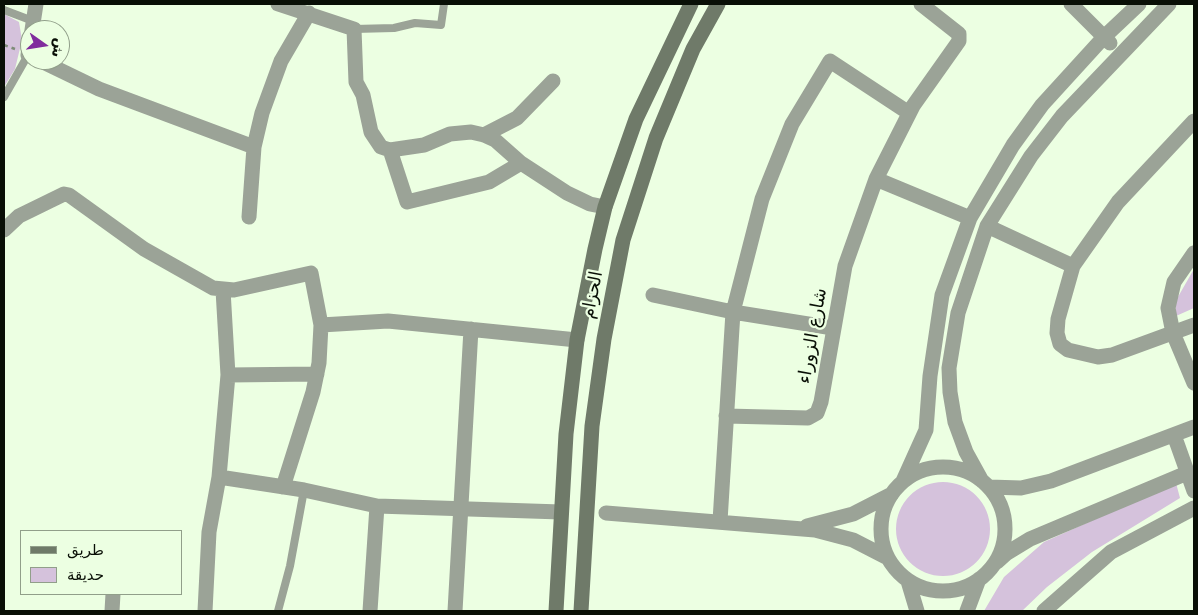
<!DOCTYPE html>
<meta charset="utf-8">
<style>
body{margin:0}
#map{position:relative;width:1198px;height:615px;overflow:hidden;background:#ecffe2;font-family:"DejaVu Sans",Cairo,sans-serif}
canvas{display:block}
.frame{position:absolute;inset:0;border:5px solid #090f06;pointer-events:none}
.legend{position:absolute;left:20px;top:530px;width:162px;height:65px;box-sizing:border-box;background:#ecffe2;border:1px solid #919f8a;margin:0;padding:6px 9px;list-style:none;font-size:15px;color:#090f06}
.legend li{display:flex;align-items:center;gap:10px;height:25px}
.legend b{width:25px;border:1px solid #919f8a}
.north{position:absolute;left:20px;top:20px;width:50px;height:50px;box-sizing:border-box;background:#ecffe2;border:1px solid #919f8a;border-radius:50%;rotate:103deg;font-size:14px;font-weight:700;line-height:20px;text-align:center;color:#090f06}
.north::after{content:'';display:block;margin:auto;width:18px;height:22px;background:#802d9d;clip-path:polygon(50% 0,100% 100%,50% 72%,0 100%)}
</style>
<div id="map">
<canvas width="1198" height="615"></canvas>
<div class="frame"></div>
<ul class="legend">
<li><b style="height:6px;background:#6f7a69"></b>طريق</li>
<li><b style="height:14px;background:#d5c2dc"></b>حديقة</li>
</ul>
<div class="north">ش</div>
</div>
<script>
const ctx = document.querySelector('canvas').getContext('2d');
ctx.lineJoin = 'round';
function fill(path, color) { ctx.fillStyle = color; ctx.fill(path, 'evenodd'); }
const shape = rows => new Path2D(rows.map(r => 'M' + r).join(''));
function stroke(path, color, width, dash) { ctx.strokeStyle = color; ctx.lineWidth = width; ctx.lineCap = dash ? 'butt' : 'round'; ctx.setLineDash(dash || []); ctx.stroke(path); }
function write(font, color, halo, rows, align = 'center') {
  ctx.font = font + ' "DejaVu Sans",Cairo,sans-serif'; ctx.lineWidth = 4.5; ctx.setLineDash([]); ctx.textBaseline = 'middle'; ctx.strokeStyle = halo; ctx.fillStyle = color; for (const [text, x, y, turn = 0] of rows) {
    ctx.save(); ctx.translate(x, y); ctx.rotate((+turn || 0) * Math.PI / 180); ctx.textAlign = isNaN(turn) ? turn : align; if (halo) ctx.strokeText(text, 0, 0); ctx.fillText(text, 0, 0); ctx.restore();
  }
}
fill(shape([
 [4,14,19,22,22,40,15,69,4,87],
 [1194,269,1194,308,1176,316,1175,302],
 '896 529a47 47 0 1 1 94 0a47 47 0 1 1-94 0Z',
 [1176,483,1180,498,1092,552,1047,587,1022,611,984,611,1004,577,1044,542]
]), '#d5c2dc');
stroke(shape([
 [4,45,15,49]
]), '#7f8c79', 2.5, [4, 4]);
stroke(shape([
 [4,10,33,21],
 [354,29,394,28,415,23,441,25,444,4],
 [4,97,28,55],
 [278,611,290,566,304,490]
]), '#9ba397', 8);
stroke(shape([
 [278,4,354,29,356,82,363,95,371,132,381,147,390,150,424,145,450,134,471,132,484,135,495,140,521,163,567,193,590,204,605,207],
 [1071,4,1110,43],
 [32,30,36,4],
 [30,41,28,55,30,56],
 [39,60,99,89,254,147],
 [1194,121,1118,202,1073,266,1058,319,1057,333,1060,344,1068,350,1098,357,1112,355,1194,325],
 [484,135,517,118,553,81],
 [390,150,407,202,489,182,521,163],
 [876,179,970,218],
 [249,217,254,147,262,113,281,61,309,13],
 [987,226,1073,266],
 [4,230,19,216,64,194,69,195,144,249,213,288,234,290,311,273,321,325,319,363,313,392,283,487],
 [1194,253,1174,282,1168,308,1173,333,1194,383],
 [653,295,733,312,833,328],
 [321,325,388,321,577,340],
 [228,375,317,374],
 [726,416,808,418,817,413,821,402,845,266,876,179,913,106,959,41,959,34,921,4],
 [1174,435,1194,491],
 '881 529a62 62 0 1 1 124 0a62 62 0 1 1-124 0Z',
 [219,477,304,490,377,506,561,512],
 [903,481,926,430,930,376,942,295,970,218,1013,145,1042,105,1104,37,1139,4],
 [982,481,966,452,955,422,950,392,949,368,958,313,987,226,1031,156,1062,116,1169,4],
 [989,487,1021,488,1051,481,1194,427],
 [606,513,815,530,853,540,888,558],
 [720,521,733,312,762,199,792,124,830,61,909,113],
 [807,526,853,514,892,494],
 [997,562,1007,553,1030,539,1187,473],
 [908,581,917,611],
 [112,611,113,594],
 [205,611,209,532,219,477,228,375,223,290],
 [370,611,377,506],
 [455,611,471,329],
 [967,611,979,579],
 [1044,611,1111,552,1194,508]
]), '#9ba397', 15);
stroke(shape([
 [556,611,566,434,577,340,595,249,605,207,636,119,691,4],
 [581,611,592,426,604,339,623,240,656,138,693,49,718,4]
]), '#6f7a69', 15);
write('18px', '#090f06', '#ecffe2', [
 ["الحزام",593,295,-79],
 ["شارع الزوراء",813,336,-80]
]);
</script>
